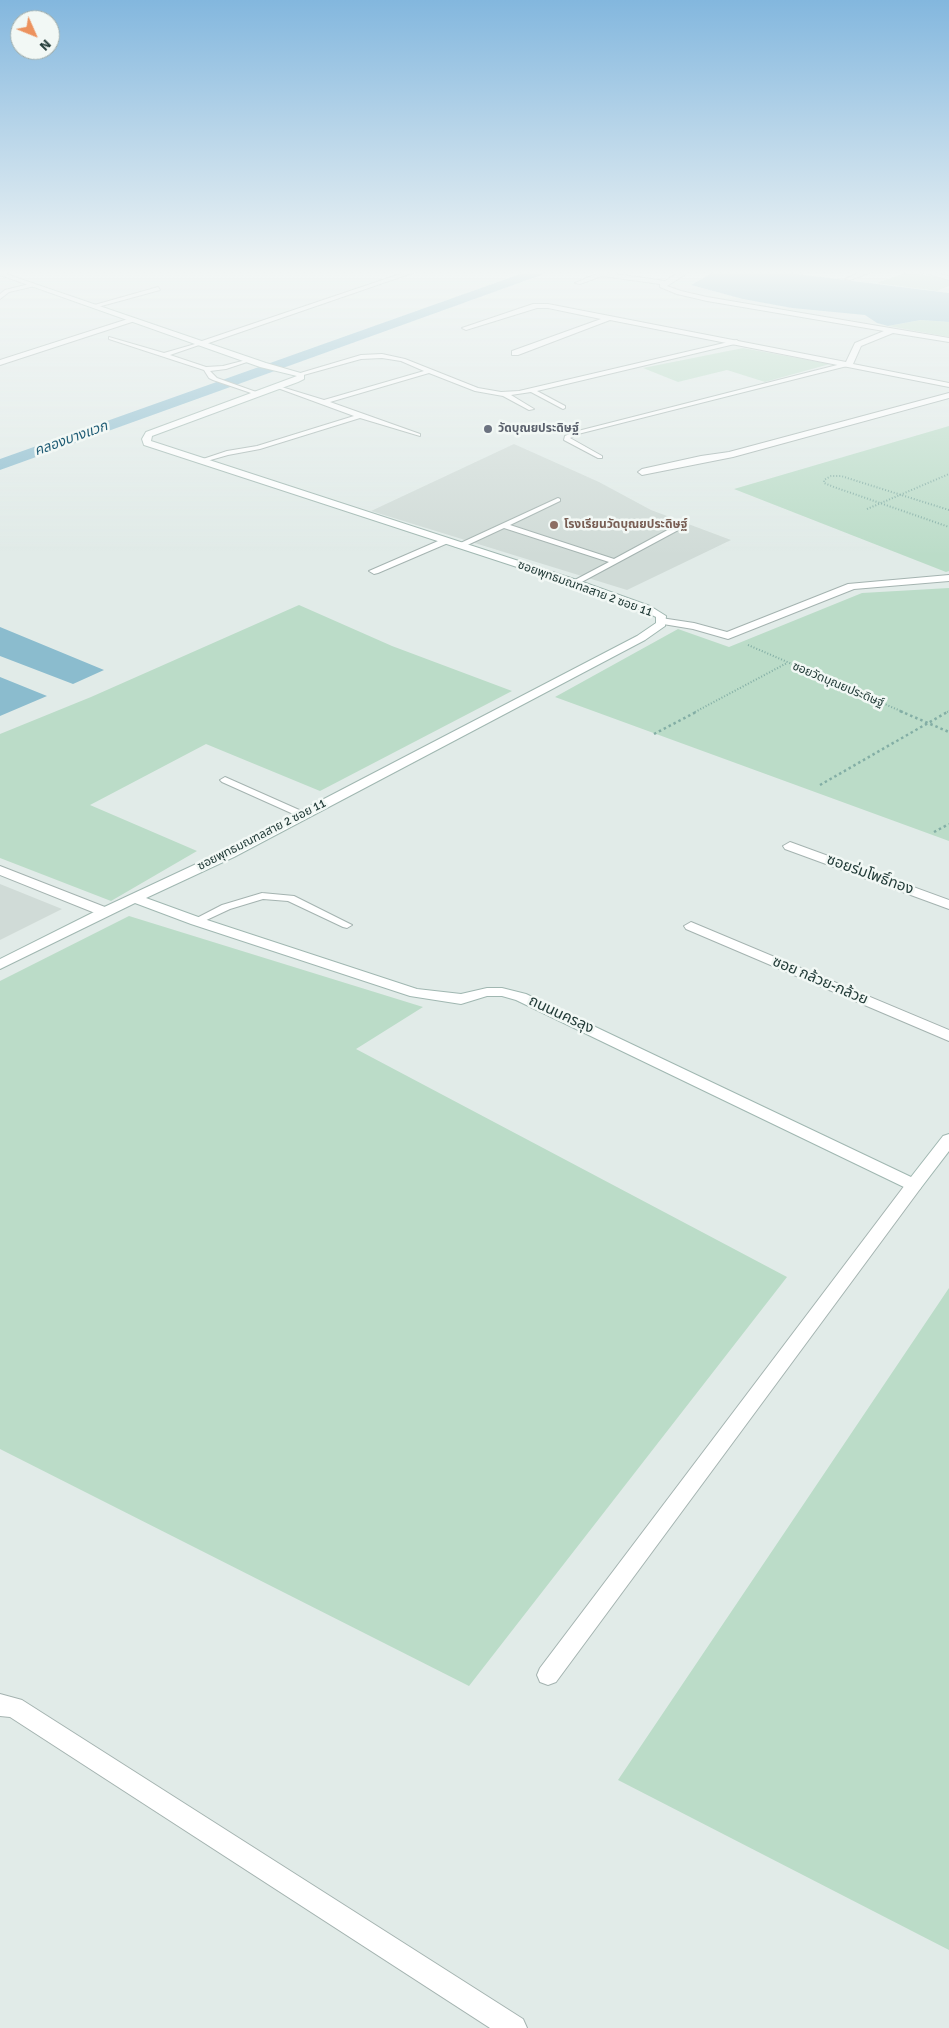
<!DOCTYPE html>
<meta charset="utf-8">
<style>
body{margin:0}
#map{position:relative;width:949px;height:2028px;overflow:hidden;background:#e1ebe8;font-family:Signika,sans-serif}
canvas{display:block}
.north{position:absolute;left:10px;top:10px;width:50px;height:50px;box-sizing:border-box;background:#f2f8f5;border:1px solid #9faca9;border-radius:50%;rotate:134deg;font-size:14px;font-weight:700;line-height:20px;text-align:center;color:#223b38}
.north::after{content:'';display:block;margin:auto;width:18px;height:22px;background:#ec925e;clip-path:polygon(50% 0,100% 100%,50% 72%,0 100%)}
</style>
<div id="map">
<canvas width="949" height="2028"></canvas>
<div class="north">N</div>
</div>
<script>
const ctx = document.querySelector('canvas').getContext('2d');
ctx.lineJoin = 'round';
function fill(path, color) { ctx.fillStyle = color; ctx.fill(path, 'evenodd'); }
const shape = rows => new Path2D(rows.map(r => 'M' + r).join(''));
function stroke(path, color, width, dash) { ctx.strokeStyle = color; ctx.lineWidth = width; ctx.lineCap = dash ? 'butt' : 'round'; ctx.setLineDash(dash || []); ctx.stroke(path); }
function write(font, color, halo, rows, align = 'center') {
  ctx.font = font + ' Signika,"Noto Sans Thai",sans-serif'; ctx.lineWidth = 5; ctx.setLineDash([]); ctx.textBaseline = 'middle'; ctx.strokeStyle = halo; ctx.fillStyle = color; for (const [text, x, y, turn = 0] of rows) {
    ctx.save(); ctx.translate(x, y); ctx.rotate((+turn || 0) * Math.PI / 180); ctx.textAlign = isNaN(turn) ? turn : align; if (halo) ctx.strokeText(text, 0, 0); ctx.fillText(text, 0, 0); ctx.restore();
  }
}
fill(shape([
 [514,444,599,482,651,510,731,540,627,590,371,511],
 [0,884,62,909,0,940]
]), '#d0dbd7');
fill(shape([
 [909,272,949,280,949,286,937,291,876,283],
 [921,320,949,322,949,337,888,326],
 [743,348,830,364,765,382,727,370,678,382,643,368],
 [949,426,949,571,946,572,734,489],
 [949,588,949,841,555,697,678,629,729,647,862,593],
 [299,605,392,646,512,691,320,791,206,744,90,805,197,851,111,901,0,858,0,734,91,697],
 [129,916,423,1007,356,1049,787,1277,469,1686,0,1449,0,981],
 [949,1288,949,1950,618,1780]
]), '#bbdcc8');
fill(shape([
 [714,272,781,272,949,293,949,322,921,320,888,326,877,323,865,315,792,308,743,299,691,285],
 [0,627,104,670,73,684,0,656],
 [0,677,47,696,0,716]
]), '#8bbcce');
fill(shape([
 [526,272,543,272,541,275,0,470,0,459,526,272]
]), '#8bbcce');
const lane = shape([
 [33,283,35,286,9,292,0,299,0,294,5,290,33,283],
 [158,287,160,290,94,308,91,306,158,287],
 [109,337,164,353,202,342,202,344,170,355,206,367,223,366,250,359,250,361,226,369,210,371,217,378,259,393,254,394,213,380,209,378,204,370,109,339,109,337],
 [737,340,739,343,537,391,565,406,565,408,563,409,531,392,511,395,534,409,529,410,503,396,475,391,429,373,330,402,420,434,420,436,360,418,260,449,228,455,200,463,197,461,227,451,257,446,354,416,275,387,275,385,324,400,424,371,401,361,382,358,361,359,300,376,297,374,361,355,382,354,405,359,478,388,501,392,519,391,737,340],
 [849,362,851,363,851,365,578,434,570,438,602,456,602,458,598,458,564,440,565,436,574,432,849,362],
 [558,498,560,499,560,501,510,525,614,559,675,526,682,528,576,585,573,585,573,581,609,562,504,528,461,548,454,546,558,498],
 [225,777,306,813,308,815,306,817,300,817,222,782,220,780,225,777],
 [262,893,294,896,352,925,347,928,343,927,288,901,263,899,230,909,200,923,196,924,191,921,222,905,262,893]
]);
const street = shape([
 [406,272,415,272,203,345,196,343,406,272],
 [601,272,665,281,676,274,689,272,667,286,681,291,707,297,949,338,949,342,893,333,861,346,853,364,949,383,949,387,610,320,518,355,512,355,512,351,601,319,548,308,537,308,466,330,462,328,533,304,548,304,846,362,855,343,884,331,707,301,677,294,660,287,660,284,602,276,580,284,575,283,601,272],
 [862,272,871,272,850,280,845,279,862,272],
 [922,272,932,272,949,276,949,280,922,272],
 [131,318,138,320,0,365,0,360,131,318],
 [949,393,949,398,733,457,642,475,638,472,642,469,701,456,729,452,949,393],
 [445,538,450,541,448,543,378,573,374,574,369,571,445,538],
 [949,575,949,581,854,589,728,639,693,629,657,623,656,621,661,618,694,623,727,632,848,584,949,575],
 [790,842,949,900,949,909,785,849,783,846,790,842],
 [0,866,110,909,112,912,110,915,100,915,0,875,0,866],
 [691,922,949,1030,949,1041,686,929,684,926,691,922],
 [914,1179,920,1181,922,1185,920,1189,556,1682,548,1685,540,1682,537,1675,540,1668,908,1181,914,1179],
 [0,1694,22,1700,523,2019,527,2028,490,2028,10,1717,0,1716,0,1694]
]);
const secondary = shape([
 [0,272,266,363,304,374,304,379,298,382,152,436,151,441,580,581,650,606,666,616,665,626,645,640,234,857,146,898,201,918,417,989,461,994,487,988,502,988,526,994,911,1177,943,1136,949,1134,949,1151,920,1189,914,1191,908,1189,516,1000,502,996,487,996,461,1004,410,996,191,924,135,903,0,969,0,959,100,909,224,851,637,636,656,623,656,617,642,610,572,585,144,445,142,439,146,432,297,376,260,367,0,275,0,272]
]);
stroke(lane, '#a4b3b0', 2);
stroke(street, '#a4b3b0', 2);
stroke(secondary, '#a0b7b1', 2);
stroke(shape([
 [867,509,949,474],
 [949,510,841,476,831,476,824,480,824,483,834,487,949,527],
 [748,645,903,712],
 [695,712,787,663],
 [947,712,949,711]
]), '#83aea5', 2, [1, 2]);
stroke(shape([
 [900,711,949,732],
 [654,734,698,711],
 [820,785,949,711],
 [934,832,949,824]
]), '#83aea5', 2.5, [2.5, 3]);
fill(lane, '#fff');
fill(street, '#fff');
fill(secondary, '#fff');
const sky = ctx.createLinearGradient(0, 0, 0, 556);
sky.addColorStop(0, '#83b7de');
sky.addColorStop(0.49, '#f2f6f5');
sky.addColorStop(1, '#f2f6f500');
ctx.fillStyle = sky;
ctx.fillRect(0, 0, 949, 556);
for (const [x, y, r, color] of [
 [488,429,5,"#6b7280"],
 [554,525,5,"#8d6e63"]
]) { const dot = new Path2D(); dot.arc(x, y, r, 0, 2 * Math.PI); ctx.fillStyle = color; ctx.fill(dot); stroke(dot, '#f2f8f5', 2); }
write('bold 12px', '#5b616d', '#f2f8f5', [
 ["วัดบุณยประดิษฐ์",498,429]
], 'left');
write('bold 12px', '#785e54', '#f2f8f5', [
 ["โรงเรียนวัดบุณยประดิษฐ์",564,525]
], 'left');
write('12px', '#223b38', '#f2f8f5', [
 ["ซอยพุทธมณฑลสาย 2 ซอย 11",585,589,20],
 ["ซอยวัดบุณยประดิษฐ์",838,685,23],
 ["ซอยพุทธมณฑลสาย 2 ซอย 11",262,835,-27]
]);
write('italic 14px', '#1f5c75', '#f2f8f5', [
 ["คลองบางแวก",71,439,-20]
]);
write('15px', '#223b38', '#f2f8f5', [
 ["ซอยร่มโพธิ์ทอง",870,875,20],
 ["ซอย กล้วย-กล้วย",820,981,23],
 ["ถนนนครลุง",561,1015,25]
]);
</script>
